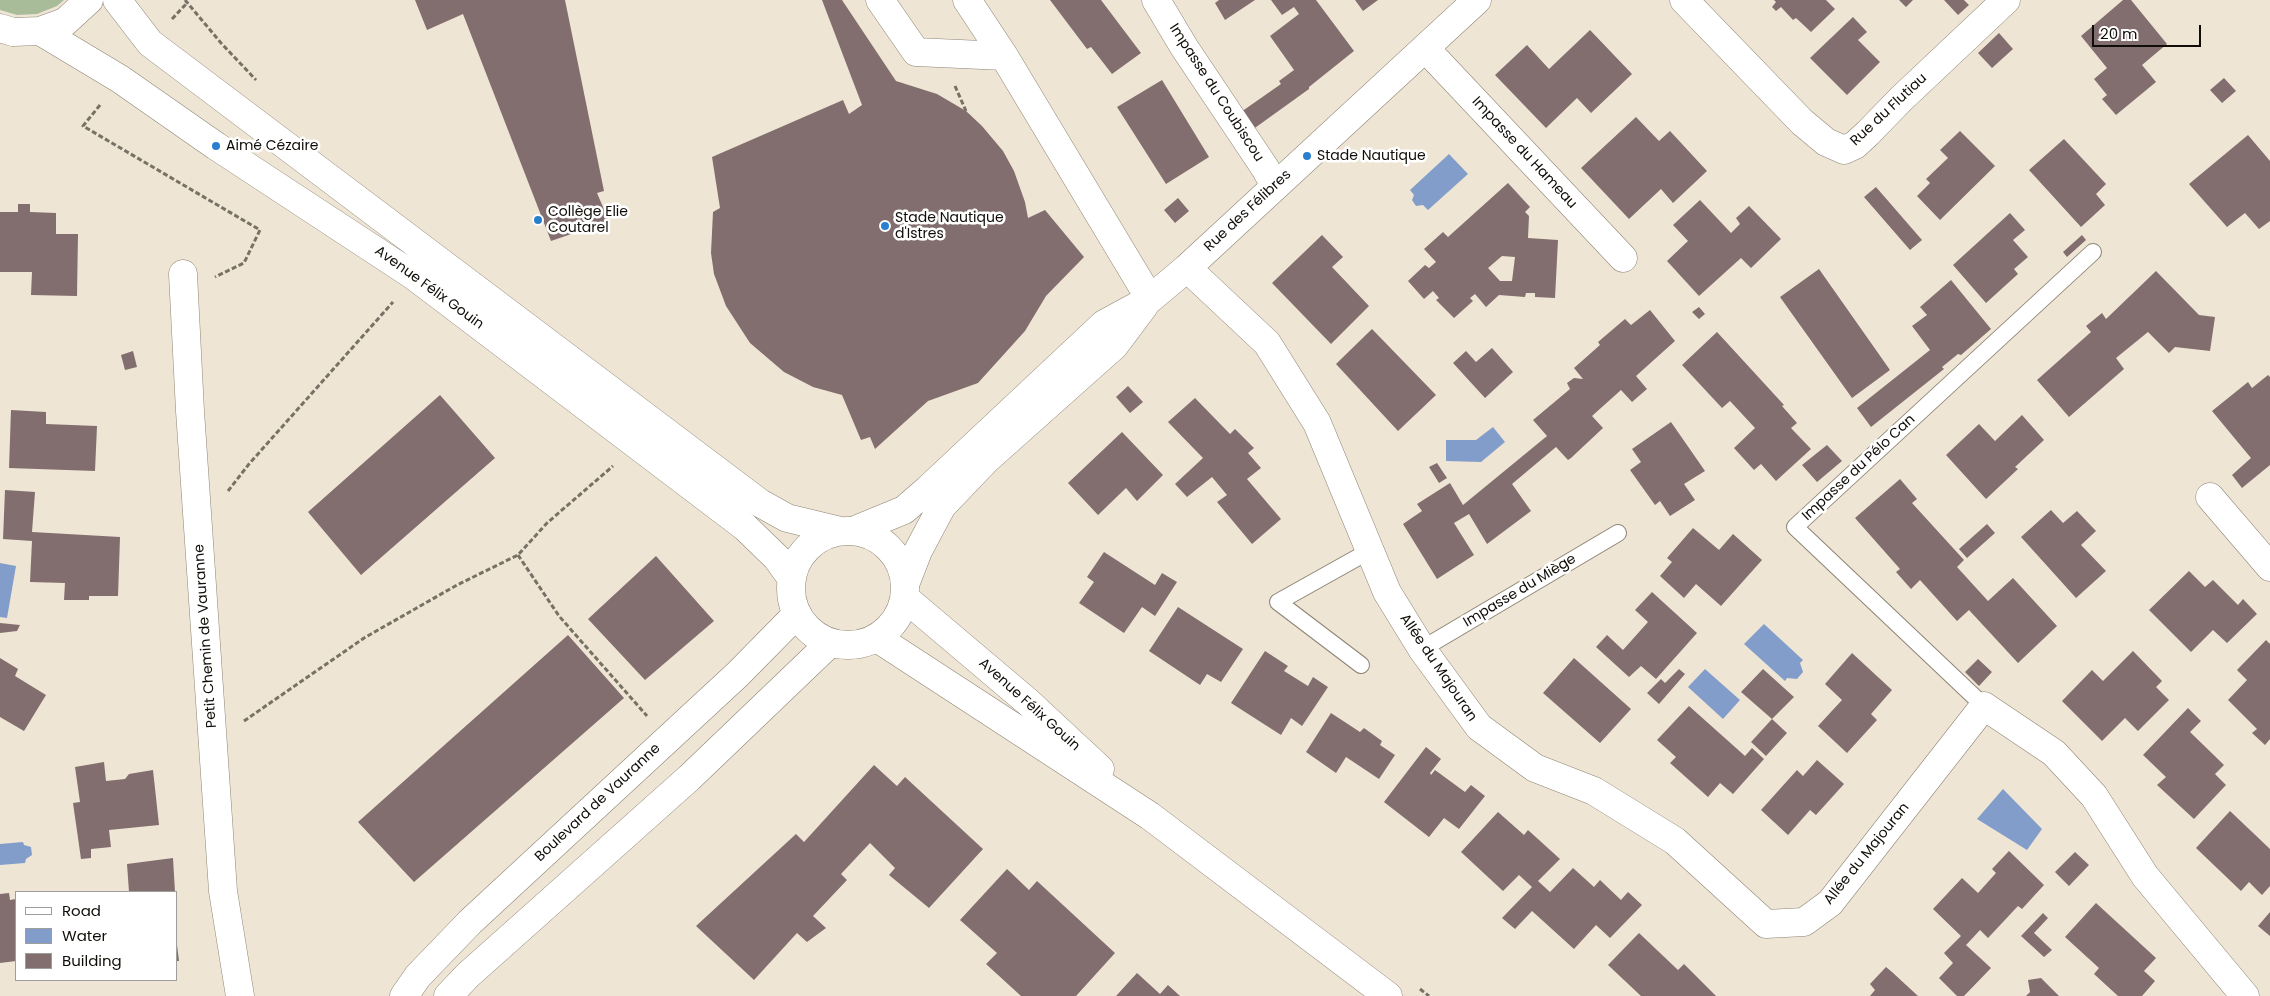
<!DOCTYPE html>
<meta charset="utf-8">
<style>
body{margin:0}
#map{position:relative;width:2270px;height:996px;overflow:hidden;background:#efe5d4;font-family:Poppins,sans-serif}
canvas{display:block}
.legend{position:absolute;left:15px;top:891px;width:162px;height:90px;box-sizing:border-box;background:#fff;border:1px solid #9f9e9c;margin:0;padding:6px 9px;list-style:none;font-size:15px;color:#100d08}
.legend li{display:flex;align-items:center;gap:10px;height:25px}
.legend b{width:25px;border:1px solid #9f9e9c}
.scale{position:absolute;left:2092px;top:25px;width:109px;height:22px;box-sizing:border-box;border:2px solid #100d08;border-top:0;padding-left:6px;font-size:15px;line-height:18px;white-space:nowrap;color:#100d08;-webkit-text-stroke:4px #fff;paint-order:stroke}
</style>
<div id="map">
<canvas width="2270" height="996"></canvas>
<ul class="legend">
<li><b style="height:6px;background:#fff"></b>Road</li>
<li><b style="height:14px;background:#829dca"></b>Water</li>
<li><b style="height:14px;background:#826e6e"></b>Building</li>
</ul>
<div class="scale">20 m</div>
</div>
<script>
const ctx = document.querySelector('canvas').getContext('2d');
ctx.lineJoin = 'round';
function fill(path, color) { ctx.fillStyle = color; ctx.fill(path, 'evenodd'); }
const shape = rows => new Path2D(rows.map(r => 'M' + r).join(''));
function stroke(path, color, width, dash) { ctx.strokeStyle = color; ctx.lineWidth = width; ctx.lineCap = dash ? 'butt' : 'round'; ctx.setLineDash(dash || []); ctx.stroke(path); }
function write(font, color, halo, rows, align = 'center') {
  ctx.font = font + ' Poppins,sans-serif'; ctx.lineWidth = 5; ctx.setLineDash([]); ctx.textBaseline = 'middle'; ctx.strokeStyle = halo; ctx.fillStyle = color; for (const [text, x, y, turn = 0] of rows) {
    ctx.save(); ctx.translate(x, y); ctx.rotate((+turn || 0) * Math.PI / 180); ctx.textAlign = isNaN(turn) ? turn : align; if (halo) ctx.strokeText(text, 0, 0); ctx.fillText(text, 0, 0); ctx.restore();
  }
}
fill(shape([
 [0,0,64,0,57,6,37,14,17,15,0,10]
]), '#a9bc9a');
fill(shape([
 [1449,154,1468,174,1428,210,1423,205,1416,206,1412,200,1414,195,1410,190],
 [1493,427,1505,442,1481,462,1446,461,1446,440,1476,440],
 [0,563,16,566,7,618,0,617],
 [1764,624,1803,660,1800,663,1803,672,1797,679,1787,678,1785,681,1744,644],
 [1705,669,1740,700,1723,719,1688,687],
 [2003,789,2042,829,2027,850,1977,819],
 [23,842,24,845,31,847,32,855,26,859,25,863,0,865,0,844]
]), '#829dca');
fill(shape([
 [415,0,565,0,604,191,597,193,609,221,551,241,463,14,427,30],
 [822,0,842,0,896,81,937,94,966,111,982,126,1003,151,1014,171,1025,202,1028,218,1045,210,1084,257,1046,296,1025,331,978,383,928,401,875,449,870,437,861,440,842,395,813,387,784,372,750,343,726,306,714,274,711,253,713,212,720,208,712,157,843,100,849,114,862,105],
 [1050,0,1101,0,1141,53,1112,74,1091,47,1087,49],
 [1219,0,1255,0,1225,20,1215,3],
 [1271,0,1316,0,1354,51,1309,87,1309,89,1252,130,1241,112,1281,84,1279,81,1294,70,1270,36,1299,14,1294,7,1282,15],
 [1355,0,1378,0,1363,11],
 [1774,0,1826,0,1835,9,1811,32,1796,18,1793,20,1781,7,1776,11,1772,7,1776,2],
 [1899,0,1913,0,1906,7],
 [1944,0,1964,0,1969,5,1958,15],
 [2123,0,2131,0,2167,44,2142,65,2156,82,2116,115,2102,99,2107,95,2094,79,2107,68,2081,36],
 [1853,17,1867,32,1858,40,1880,62,1847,95,1810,58],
 [1590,30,1632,74,1591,113,1577,98,1546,128,1495,75,1527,45,1549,69],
 [1999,33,2013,49,1992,68,1978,53],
 [2224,78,2236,91,2222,103,2210,90],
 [1162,80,1209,157,1166,184,1117,107],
 [1636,117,1659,141,1670,131,1707,171,1673,203,1661,189,1629,219,1581,168],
 [1960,131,1995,166,1940,220,1917,196,1930,183,1926,179,1948,158,1940,150],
 [2248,135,2270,161,2270,221,2259,229,2245,213,2227,227,2189,184],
 [2064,139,2106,184,2096,194,2105,205,2081,227,2029,170],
 [1508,183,1530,207,1525,212,1529,216,1528,238,1558,240,1555,298,1535,297,1535,293,1526,293,1525,297,1499,295,1486,307,1475,294,1470,298,1473,301,1454,318,1436,300,1439,298,1433,291,1424,299,1408,281,1425,265,1429,268,1436,262,1424,249,1443,232,1448,237],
 [1502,256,1515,257,1512,281,1500,281,1488,268],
 [1876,187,1922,240,1910,250,1864,197],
 [1178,198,1189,211,1175,223,1164,210],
 [1700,200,1731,233,1740,224,1736,218,1749,206,1781,239,1751,268,1741,258,1699,296,1667,261,1688,241,1673,225],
 [18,204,30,204,30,212,56,213,56,234,78,234,77,296,31,295,32,272,0,272,0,212,18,212],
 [2010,213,2025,230,2013,240,2028,257,2014,269,2018,274,1986,303,1953,265],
 [1322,235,1343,257,1332,267,1369,306,1331,344,1272,283],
 [2082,235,2086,240,2067,257,2063,252],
 [1819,269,1890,370,1852,398,1780,297],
 [2156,271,2199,315,2215,317,2210,351,2175,347,2169,353,2148,332,2116,358,2124,369,2069,417,2037,380,2091,332,2086,326,2102,313,2106,319],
 [1951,280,1991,329,1961,355,1958,354,1942,367,1944,369,1871,427,1857,408,1930,350,1912,326,1927,315,1920,307],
 [1699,307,1705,314,1699,319,1692,312],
 [1650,310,1675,341,1636,376,1647,389,1632,402,1621,390,1592,416,1603,428,1571,458,1568,460,1556,447,1512,484,1531,511,1487,544,1469,514,1454,523,1474,555,1437,579,1403,524,1422,511,1417,504,1450,483,1463,505,1547,436,1533,420,1570,389,1567,383,1574,378,1583,379,1574,368,1600,345,1598,342,1625,319,1631,325],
 [1372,329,1436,395,1398,431,1336,364],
 [1717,332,1784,405,1782,406,1797,423,1791,428,1811,449,1776,481,1761,464,1754,470,1734,448,1755,428,1730,401,1722,408,1682,365],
 [1492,348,1513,372,1485,398,1453,363,1466,351,1476,362],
 [133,351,137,367,125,370,121,355],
 [2268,375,2270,377,2270,465,2242,488,2232,475,2251,458,2212,411,2248,382,2252,388],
 [1128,386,1143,402,1130,413,1116,397],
 [440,395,495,458,361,575,308,512],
 [1195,398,1230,434,1235,429,1254,448,1248,453,1261,468,1247,479,1281,519,1252,544,1217,502,1227,495,1212,477,1187,497,1175,484,1203,458,1168,422],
 [11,410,46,412,46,424,97,426,95,471,9,468],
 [2022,415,2044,440,2015,467,2018,469,1986,499,1946,455,1979,424,1995,441],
 [1671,422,1705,471,1684,484,1695,500,1670,516,1660,501,1655,505,1630,470,1641,462,1632,449],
 [1122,432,1163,475,1137,501,1126,488,1098,515,1068,483],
 [1827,445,1842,461,1817,482,1802,465],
 [1437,463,1447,478,1439,483,1429,467],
 [1900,479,1917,499,1912,503,1964,560,1957,567,1988,601,2013,578,2057,626,2018,663,1969,610,1957,621,1920,580,1911,589,1896,572,1900,569,1855,518],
 [5,490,35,492,32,532,120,537,118,596,89,596,89,600,64,600,65,583,30,582,32,541,3,539],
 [2051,510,2063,523,2077,511,2096,531,2081,545,2106,571,2076,598,2021,537],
 [1987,524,1995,533,1967,558,1959,549],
 [1693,528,1719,550,1733,534,1762,560,1721,606,1696,584,1684,598,1660,576,1672,562,1667,558],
 [1104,552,1155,585,1162,573,1177,582,1155,616,1142,607,1124,633,1079,603,1094,582,1087,577],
 [656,556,714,621,645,680,588,619],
 [2189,571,2205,587,2213,580,2238,605,2243,599,2257,614,2227,643,2213,630,2191,652,2149,610],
 [1652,592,1697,633,1656,679,1641,666,1629,677,1596,647,1607,635,1623,650,1648,622,1635,610],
 [1178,607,1243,649,1221,682,1207,674,1200,685,1149,651],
 [0,623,20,625,17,631,0,633],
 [568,635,624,698,414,882,358,822],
 [2266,640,2270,644,2270,739,2265,745,2252,733,2257,729,2228,700,2247,680,2237,670],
 [1265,651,1288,666,1284,671,1308,686,1313,677,1328,687,1302,726,1291,718,1281,735,1231,703],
 [2133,651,2162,681,2156,687,2169,700,2138,731,2125,718,2102,741,2062,701,2092,670,2103,681],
 [1852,653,1892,690,1871,714,1877,720,1847,753,1818,726,1842,700,1825,684],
 [0,658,18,669,15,676,46,695,24,731,0,717],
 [1574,658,1631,709,1600,743,1543,693],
 [1978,659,1992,672,1979,686,1965,672],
 [1679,669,1685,674,1659,704,1647,693,1661,679,1665,683],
 [1763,669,1794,697,1772,719,1741,692],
 [1689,706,1745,756,1752,748,1764,759,1733,794,1720,783,1708,797,1670,763,1676,757,1657,740],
 [2188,708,2201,721,2190,732,2224,765,2215,774,2226,785,2194,819,2157,785,2166,777,2143,755],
 [1331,713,1360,732,1364,728,1382,741,1380,745,1395,755,1379,779,1346,757,1336,773,1306,752],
 [1772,719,1787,733,1766,756,1751,742],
 [1426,747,1441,759,1430,773,1431,775,1435,770,1465,792,1471,785,1485,796,1459,829,1444,818,1429,837,1384,802],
 [1817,760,1844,784,1816,815,1810,810,1788,835,1761,810,1797,770,1803,776],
 [104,762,106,781,125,779,129,774,153,770,159,825,109,830,111,847,91,849,91,858,81,859,73,803,80,802,75,767],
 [874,765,897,786,905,777,983,849,929,908,889,875,895,868,870,843,841,874,847,880,813,916,826,928,807,942,797,933,754,980,696,926,796,834,804,842],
 [2230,811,2270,849,2270,886,2262,895,2249,882,2241,891,2196,848],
 [1498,812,1524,835,1528,830,1560,859,1538,881,1550,892,1573,868,1594,887,1600,880,1621,900,1628,892,1642,905,1610,938,1596,925,1574,949,1532,911,1515,929,1502,918,1532,887,1519,875,1503,891,1461,852],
 [2009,851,2044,885,2022,909,2018,906,1988,938,1980,930,1968,943,1966,945,1991,968,1964,996,1957,996,1939,978,1953,963,1944,953,1961,936,1933,909,1962,878,1978,893,1996,873,1992,869],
 [2075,852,2089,865,2069,886,2055,872],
 [173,858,175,892,129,892,127,864],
 [1007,869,1029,890,1037,881,1115,953,1076,996,1021,996,986,964,997,953,960,920],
 [9,893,10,900,16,899,16,961,0,963,0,894],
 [2096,903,2156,958,2144,971,2155,981,2142,996,2118,996,2094,974,2099,968,2065,937],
 [2270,912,2270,936,2258,926],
 [2043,913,2048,918,2034,933,2052,950,2044,957,2021,936],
 [1639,933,1678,970,1684,964,1716,996,1641,996,1608,965],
 [176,937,179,961,176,961],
 [1886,967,1892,972,1918,996,1870,996,1875,990,1870,984],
 [1137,973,1160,994,1168,985,1180,996,1116,996],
 [2041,978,2059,996,2026,996,2030,992,2028,980]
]), '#826e6e');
const service = shape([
 [1422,649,1618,533],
 [1361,665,1278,602,1371,550],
 [1984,706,1795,527,2093,252]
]);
const minor = shape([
 [880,0,916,52,1004,56],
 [967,0,1004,56,1150,299],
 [1156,0,1184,47,1265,168,1275,186],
 [1684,0,1802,122,1826,142,1844,150,1855,145,1868,133,1901,99,2006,0],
 [1425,48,1623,258],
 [1187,268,1267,343,1317,423,1387,592,1422,649,1479,727,1535,768,1594,791,1675,841,1766,924,1804,922,1830,903,1984,706,2054,753,2094,796,2145,876,2245,996],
 [183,274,190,411,223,891,240,996],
 [2210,497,2270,567],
 [853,531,904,510,927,490,1104,324,1150,299,1187,268,1477,0],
 [906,582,918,551,942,506,986,460,1114,346,1144,306]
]);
const tertiary = shape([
 [404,996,418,976,470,922,738,674,797,614],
 [448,996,468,975,689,778,830,643]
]);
const secondary = shape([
 [117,0,150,43,760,503,787,518,841,531],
 [0,28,13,32,40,31,65,22,89,0],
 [40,31,120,79,216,146,414,276,745,527,777,558,792,579],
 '791 588a57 57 0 1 1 114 0a57 57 0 1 1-114 0Z',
 [905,598,1028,702,1100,769],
 [877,638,1150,816,1388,996]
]);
stroke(service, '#8d8475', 18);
stroke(minor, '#8d8475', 29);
stroke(tertiary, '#8d8475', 29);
stroke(secondary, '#8d8475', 29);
stroke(shape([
 [185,0,221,43,256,80],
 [172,19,187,3],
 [955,86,966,111],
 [100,105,83,126,260,230,244,263,215,277],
 [228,491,249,464,393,302],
 [518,555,559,616,647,716],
 [244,721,364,638,457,585,518,555,547,523,613,466],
 [1420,989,1429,996]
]), '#777166', 3, [5, 2.5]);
stroke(service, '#fff', 16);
stroke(minor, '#fff', 28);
stroke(tertiary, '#fff', 28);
stroke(secondary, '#fff', 28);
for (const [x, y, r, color] of [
 [216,146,5,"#297fcd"],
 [1307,156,5,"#297fcd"],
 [538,220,5,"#297fcd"],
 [885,226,5,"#297fcd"]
]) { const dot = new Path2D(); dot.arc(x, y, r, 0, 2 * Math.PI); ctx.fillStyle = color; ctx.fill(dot); stroke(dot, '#fff', 2); }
write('14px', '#100d08', '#fff', [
 ["Impasse du Coubiscou",1216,93,57],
 ["Rue du Flutiau",1889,110,-43],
 ["Impasse du Hameau",1524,153,47],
 ["Rue des Félibres",1248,211,-43],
 ["Avenue Félix Gouin",429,288,36],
 ["Impasse du Pélo Can",1859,468,-43],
 ["Impasse du Miège",1520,591,-31],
 ["Petit Chemin de Vauranne",206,636,-94],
 ["Allée du Majouran",1438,668,56],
 ["Avenue Félix Gouin",1029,705,42],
 ["Boulevard de Vauranne",598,803,-43],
 ["Allée du Majouran",1867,854,-51]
]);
write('14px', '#100d08', '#fff', [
 ["Aimé Cézaire",226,146],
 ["Stade Nautique",1317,156],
 ["Collège Elie",548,212],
 ["Coutarel",548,228],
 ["Stade Nautique",895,218],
 ["d'Istres",895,234]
], 'left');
</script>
